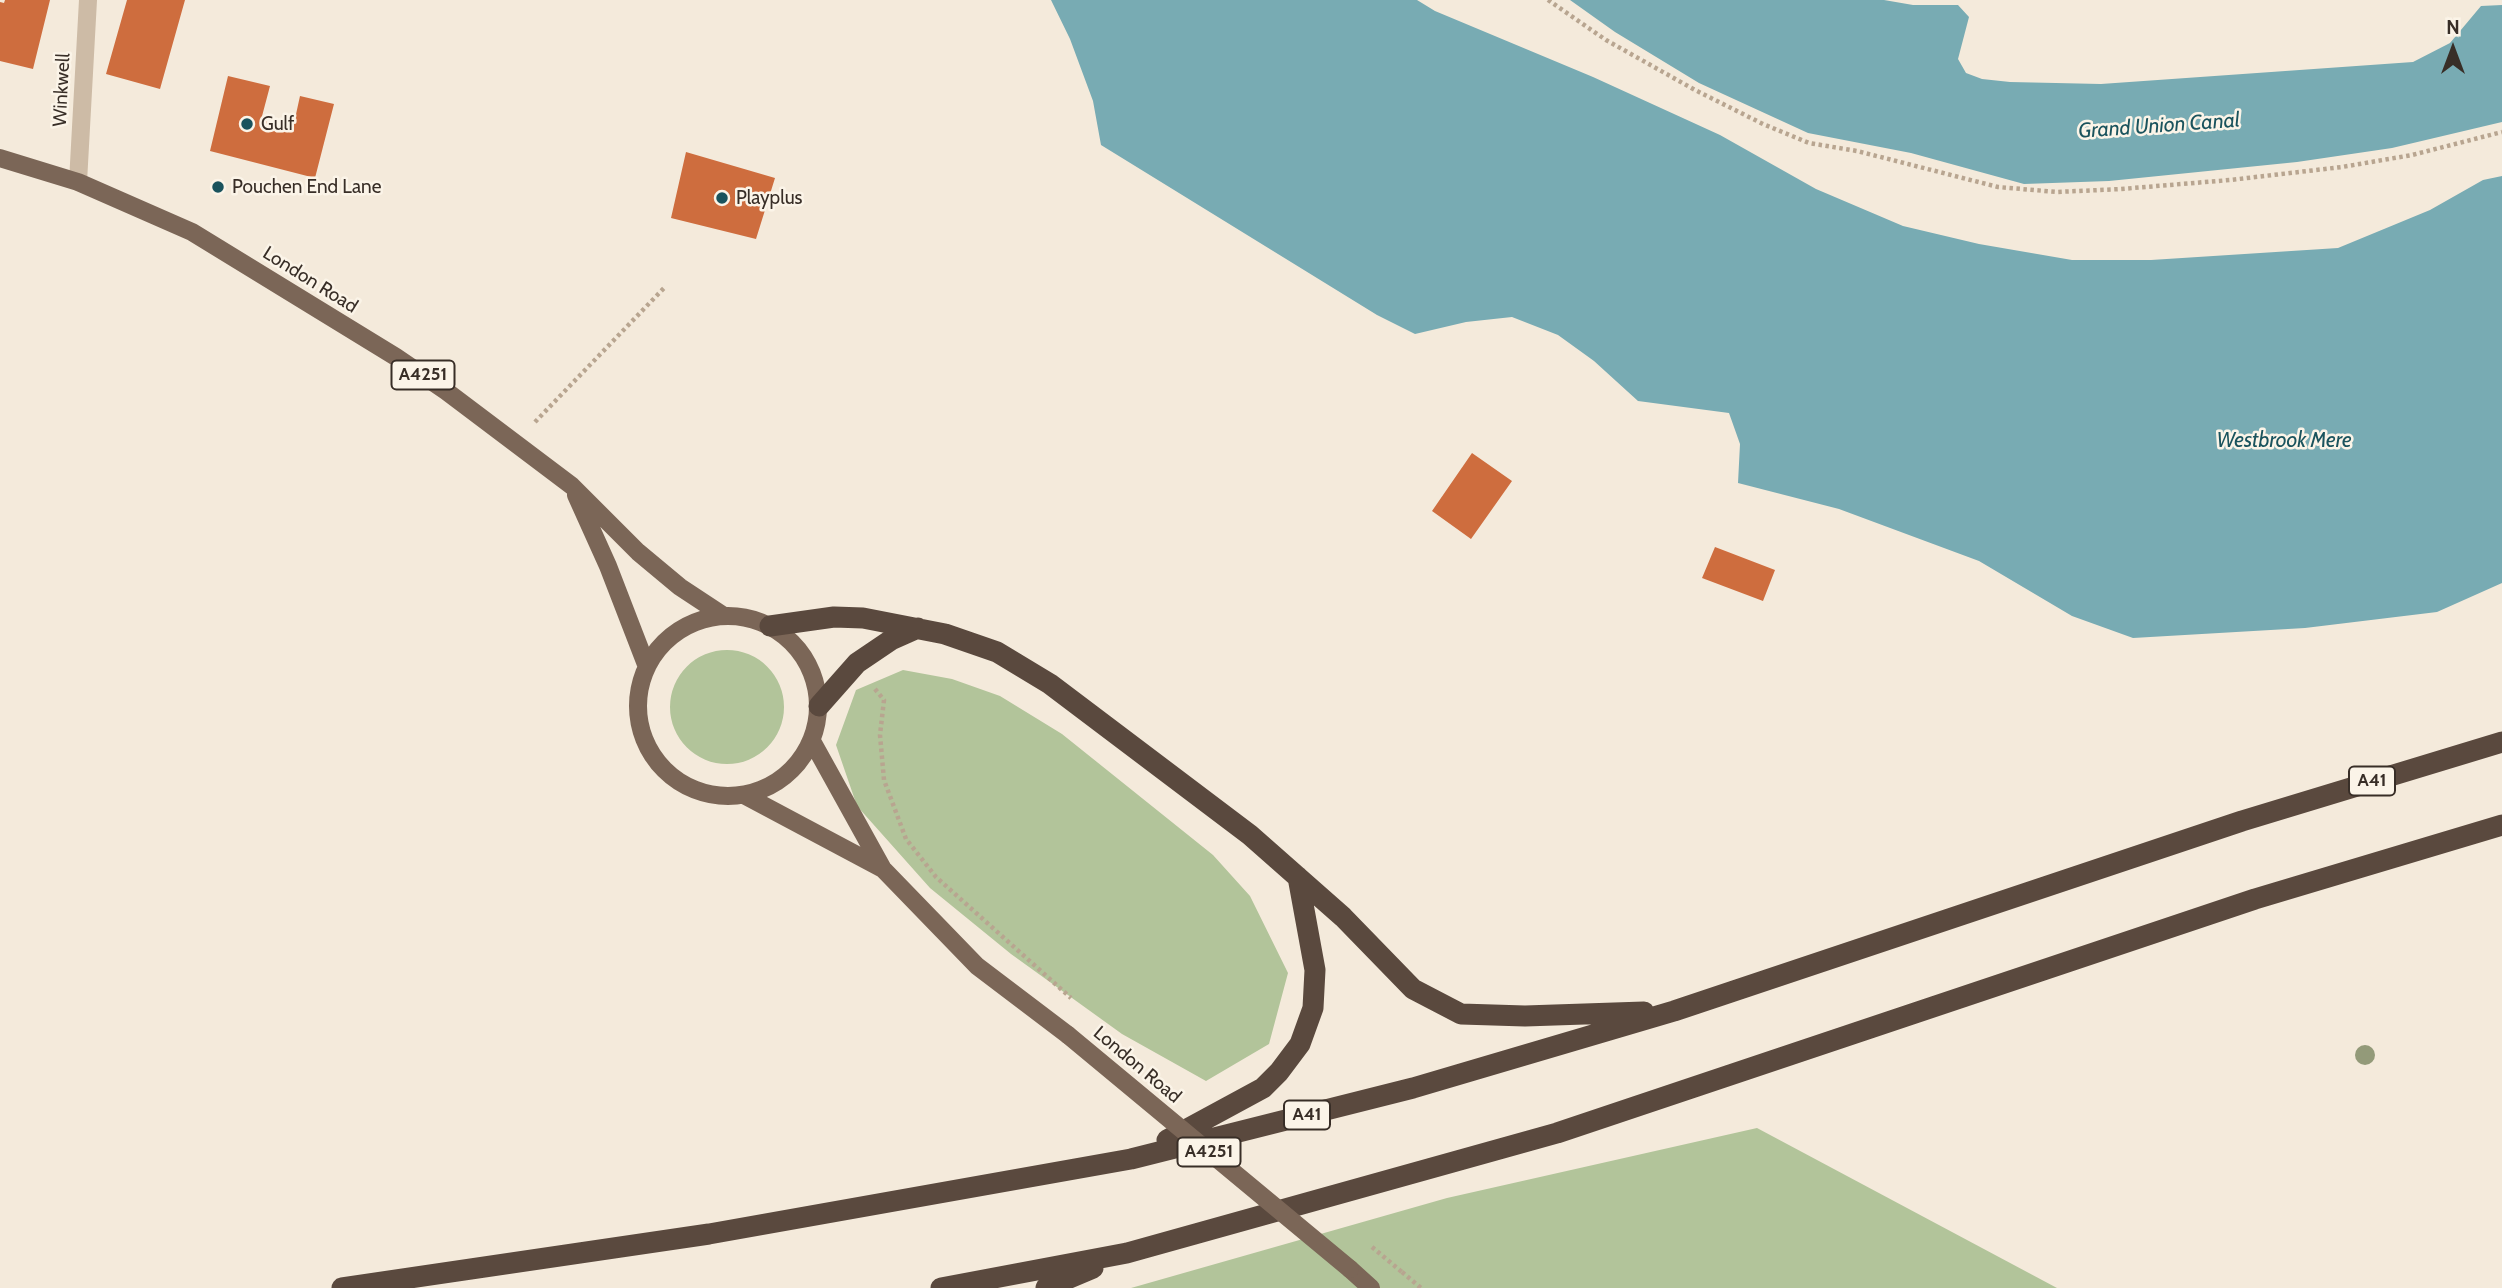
<!DOCTYPE html>
<style>
body{margin:0}
#map{position:relative;width:2502px;height:1288px;overflow:hidden;background:#f4eadb;font-family:Cabin,sans-serif}
canvas{display:block}
.north{position:absolute;left:2418px;top:14px;width:70px;height:70px;-webkit-text-stroke:5px #fbf4e8;paint-order:stroke;rotate:0deg;font-size:19px;font-weight:700;line-height:28px;text-align:center;color:#382e27}
.north::after{content:'';display:block;margin:auto;width:24px;height:32px;background:#382e27;clip-path:polygon(50% 0,100% 100%,50% 72%,0 100%)}
</style>
<div id="map">
<canvas width="2502" height="1288"></canvas>
<div class="north">N</div>
</div>
<script>
const ctx = document.querySelector('canvas').getContext('2d');
ctx.lineJoin = 'round';
function fill(path, color) { ctx.fillStyle = color; ctx.fill(path, 'evenodd'); }
const shape = rows => new Path2D(rows.map(r => 'M' + r).join(''));
function stroke(path, color, width, dash) { ctx.strokeStyle = color; ctx.lineWidth = width; ctx.lineCap = dash ? 'butt' : 'round'; ctx.setLineDash(dash || []); ctx.stroke(path); }
function write(font, color, halo, rows, align = 'center') {
  ctx.font = font + ' Cabin,sans-serif'; ctx.lineWidth = 5; ctx.setLineDash([]); ctx.textBaseline = 'middle'; ctx.strokeStyle = halo; ctx.fillStyle = color; for (const [text, x, y, turn = 0] of rows) {
    ctx.save(); ctx.translate(x, y); ctx.rotate((+turn || 0) * Math.PI / 180); ctx.textAlign = isNaN(turn) ? turn : align; if (halo) ctx.strokeText(text, 0, 0); ctx.fillText(text, 0, 0); ctx.restore();
  }
}
fill(shape([
 '670 707a57 57 0 1 1 114 0a57 57 0 1 1-114 0Z',
 [903,670,952,679,1000,696,1062,734,1213,855,1250,896,1288,973,1269,1044,1206,1081,1122,1034,1011,954,930,888,857,806,836,745,856,690],
 [1757,1128,2057,1288,1131,1288,1447,1198]
]), '#b2c49a');
fill(shape([
 [1051,0,1417,0,1435,11,1593,77,1720,135,1816,189,1903,226,1979,244,2072,260,2151,260,2338,248,2430,210,2483,180,2502,176,2502,583,2437,612,2305,628,2133,638,2072,616,1979,561,1839,509,1738,483,1740,444,1729,413,1638,401,1594,361,1558,335,1512,317,1466,322,1415,334,1377,315,1101,145,1093,101,1070,39],
 [1570,0,1884,0,1913,5,1958,5,1969,17,1958,59,1966,73,1982,79,2010,82,2101,84,2413,62,2450,43,2481,6,2502,5,2502,122,2392,148,2297,162,2109,181,2024,184,1911,153,1808,133,1699,83,1615,32]
]), '#78abb3');
fill(shape([
 [5,0,50,0,33,69,0,61,0,2,4,3],
 [127,0,185,0,160,89,106,74],
 [228,76,270,86,261,120,293,128,300,96,334,104,315,178,210,151],
 [686,152,775,178,756,239,671,218],
 [1472,453,1512,481,1471,539,1432,511],
 [1715,547,1775,570,1763,601,1702,578]
]), '#ce6d3e');
stroke(shape([
 [1548,0,1606,40,1695,90,1763,124,1809,143,1857,151,1998,187,2057,192,2121,189,2230,180,2342,167,2412,155,2502,132],
 [535,422,665,287],
 [875,689,884,700,880,735,884,780,906,839,936,877,1071,998],
 [1402,1272,1421,1288]
]), '#b8a590', 4.5, [3.5, 3.5]);
stroke(shape([
 [78,182,88,0]
]), '#cdbba6', 18);
stroke(shape([
 [0,158,78,182,192,232,396,357,446,391,572,486,638,552,680,587,724,616],
 [576,495,608,566,647,667],
 '638 706a90 90 0 1 1 180 0a90 90 0 1 1-180 0Z',
 [812,741,883,869,977,966,1068,1035],
 [744,795,883,869],
 [1350,1269,1371,1288]
]), '#7b6657', 18);
stroke(shape([
 [770,626,834,617,863,618,945,634,997,652,1050,684,1250,835,1343,917,1413,989,1461,1014,1525,1016,1644,1012],
 [819,706,857,663,891,640,918,628],
 [1167,1140,1263,1088,1279,1072,1300,1044,1313,1008,1315,970,1298,877],
 [342,1288,709,1234,1131,1159,1413,1088,1674,1011,2242,821,2502,742],
 [941,1288,1127,1253,1557,1133,2255,899,2502,825],
 [1046,1288,1093,1268]
]), '#5a493e', 21);
stroke(shape([
 [1372,1247,1402,1272]
]), '#b8a590', 4.5, [3.5, 3.5]);
stroke(shape([
 [1068,1035,1350,1269]
]), '#7b6657', 18);
ctx.fillStyle = '#939a79';
for (const [x, y] of [
 [2365,1055]
]) { ctx.beginPath(); ctx.arc(x, y, 10, 0, 2 * Math.PI); ctx.fill(); }
for (const [x, y, r, color] of [
 [247,124,7,"#1a535d"],
 [218,187,7,"#1a535d"],
 [722,198,7,"#1a535d"]
]) { const dot = new Path2D(); dot.arc(x, y, r, 0, 2 * Math.PI); ctx.fillStyle = color; ctx.fill(dot); stroke(dot, '#fbf4e8', 2.5); }
for (const [x, y, w] of [
 [423,375,63],
 [2372,781,46],
 [1307,1115,46],
 [1209,1152,63]
]) { const box = new Path2D(); box.roundRect(x - w / 2, y - 14.5, w, 29, 5); ctx.fillStyle = '#fbf4e8'; ctx.fill(box); stroke(box, '#382e27', 2); }
write('bold 18px', '#382e27', null, [
 ["A4251",423,375],
 ["A41",2372,781],
 ["A41",1307,1115],
 ["A4251",1209,1152]
]);
write('19px', '#382e27', '#fbf4e8', [
 ["Winkwell",62,90,-87],
 ["London Road",310,280,32],
 ["London Road",1137,1065,40]
]);
write('19px', '#382e27', '#fbf4e8', [
 ["Gulf",261,124],
 ["Pouchen End Lane",232,187],
 ["Playplus",736,198]
], 'left');
write('italic 21px', '#1a535d', '#fbf4e8', [
 ["Grand Union Canal",2159,126,-4],
 ["Westbrook Mere",2284,441]
]);
</script>
